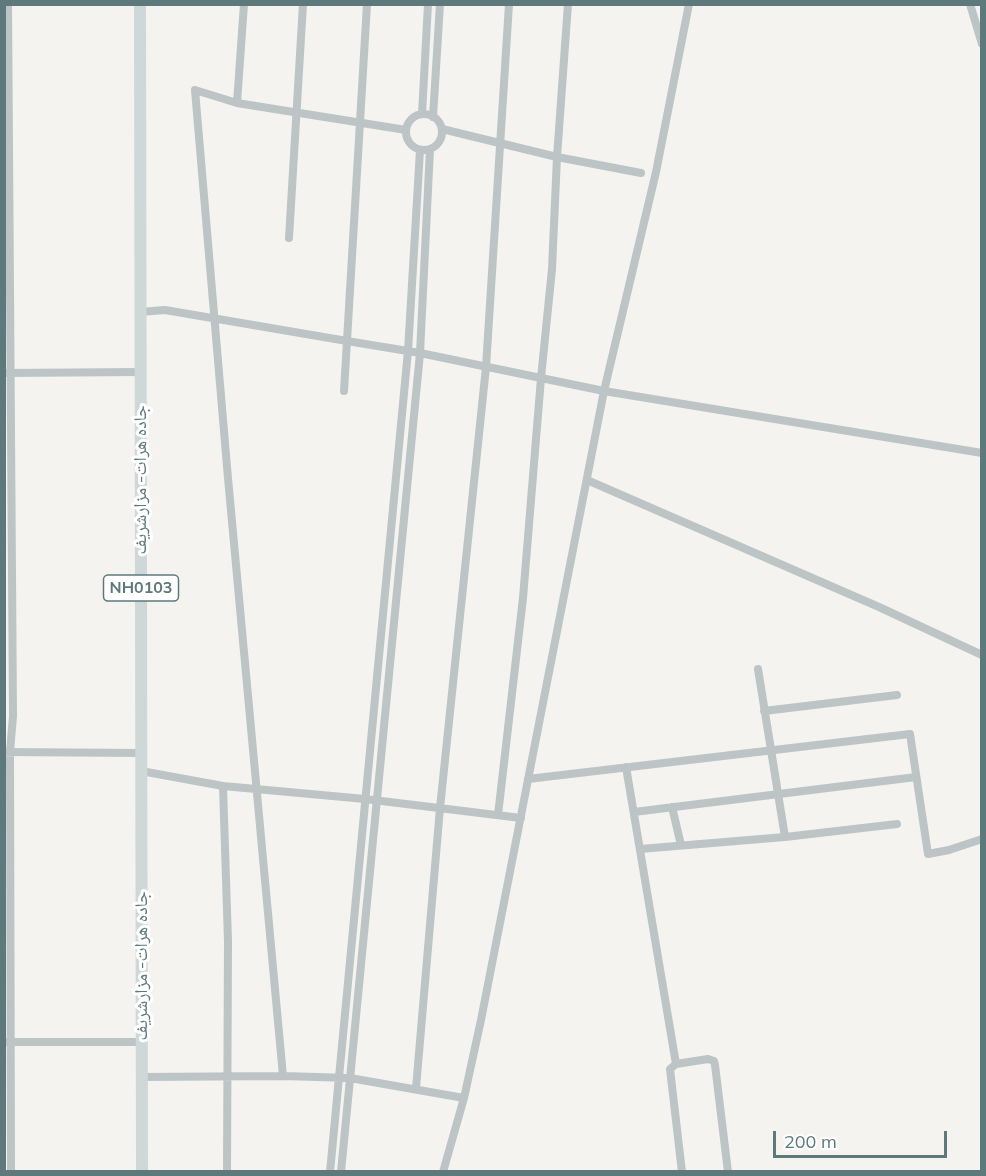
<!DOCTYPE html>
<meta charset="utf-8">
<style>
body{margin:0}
#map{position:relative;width:986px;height:1176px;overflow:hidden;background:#f4f3ef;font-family:Mulish,sans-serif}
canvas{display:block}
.frame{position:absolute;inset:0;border:6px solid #5d797c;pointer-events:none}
.scale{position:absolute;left:773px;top:1131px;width:174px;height:27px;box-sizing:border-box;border:3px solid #5d797c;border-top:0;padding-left:8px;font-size:18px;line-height:21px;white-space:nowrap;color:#5d797c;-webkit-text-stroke:4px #fff;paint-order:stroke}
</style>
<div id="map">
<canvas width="986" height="1176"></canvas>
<div class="frame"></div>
<div class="scale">200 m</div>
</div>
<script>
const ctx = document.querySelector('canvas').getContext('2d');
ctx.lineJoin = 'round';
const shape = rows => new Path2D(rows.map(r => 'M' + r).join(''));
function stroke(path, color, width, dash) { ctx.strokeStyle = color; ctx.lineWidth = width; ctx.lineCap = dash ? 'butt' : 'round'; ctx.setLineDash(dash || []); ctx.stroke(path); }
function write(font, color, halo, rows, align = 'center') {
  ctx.font = font + ' Mulish,"Noto Naskh Arabic",sans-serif'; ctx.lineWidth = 6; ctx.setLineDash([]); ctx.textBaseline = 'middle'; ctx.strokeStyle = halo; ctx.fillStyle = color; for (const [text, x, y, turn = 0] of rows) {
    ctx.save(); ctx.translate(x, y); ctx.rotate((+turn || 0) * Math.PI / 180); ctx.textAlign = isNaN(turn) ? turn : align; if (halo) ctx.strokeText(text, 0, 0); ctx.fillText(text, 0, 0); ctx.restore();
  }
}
stroke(shape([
 [8,4,13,716,10,752,11,1172],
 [970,4,982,44],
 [237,103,244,4],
 [422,114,428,4],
 '406 132a18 18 0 1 1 36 0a18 18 0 1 1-36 0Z',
 [433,117,440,4],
 [442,129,557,157,641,173],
 [289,238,303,4],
 [140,312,165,310,347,341,420,353,604,391,982,453],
 [4,373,140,372],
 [344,391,367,4],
 [587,480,879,607,982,655],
 [758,669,785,837],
 [764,711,897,695],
 [5,752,141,753],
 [626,767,676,1064],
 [141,771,223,786,365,799,521,818],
 [528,779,910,734,928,854,949,850,982,839],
 [223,786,228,941,227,1172],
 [672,807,681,845],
 [634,812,916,777],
 [498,815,523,598,541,378,552,269,557,157,568,4],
 [640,849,785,837,897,824],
 [5,1042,142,1042],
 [283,1076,228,478,195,90,237,103,406,130],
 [142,1077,283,1076,350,1078,464,1098],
 [416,1088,440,808,486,367,509,4],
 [330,1172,408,351,420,150],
 [341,1172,420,353,430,149],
 [443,1172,464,1098,481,1020,604,391,656,172,689,4],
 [682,1172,670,1069,676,1064,708,1059,714,1061,715,1065,728,1172]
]), '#bcc4c5', 8);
stroke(shape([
 [140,4,142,1172]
]), '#ced8d8', 12);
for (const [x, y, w] of [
 [141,588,75]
]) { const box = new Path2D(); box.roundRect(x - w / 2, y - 13, w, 26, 4.5); ctx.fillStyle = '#fff'; ctx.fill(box); stroke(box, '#5d797c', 1.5); }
write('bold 16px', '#5d797c', null, [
 ["NH0103",141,588]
]);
write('18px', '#5d797c', '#fff', [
 ["جاده هرات- مزارشریف",141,480,-90],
 ["جاده هرات- مزارشریف",142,966,-90]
]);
</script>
